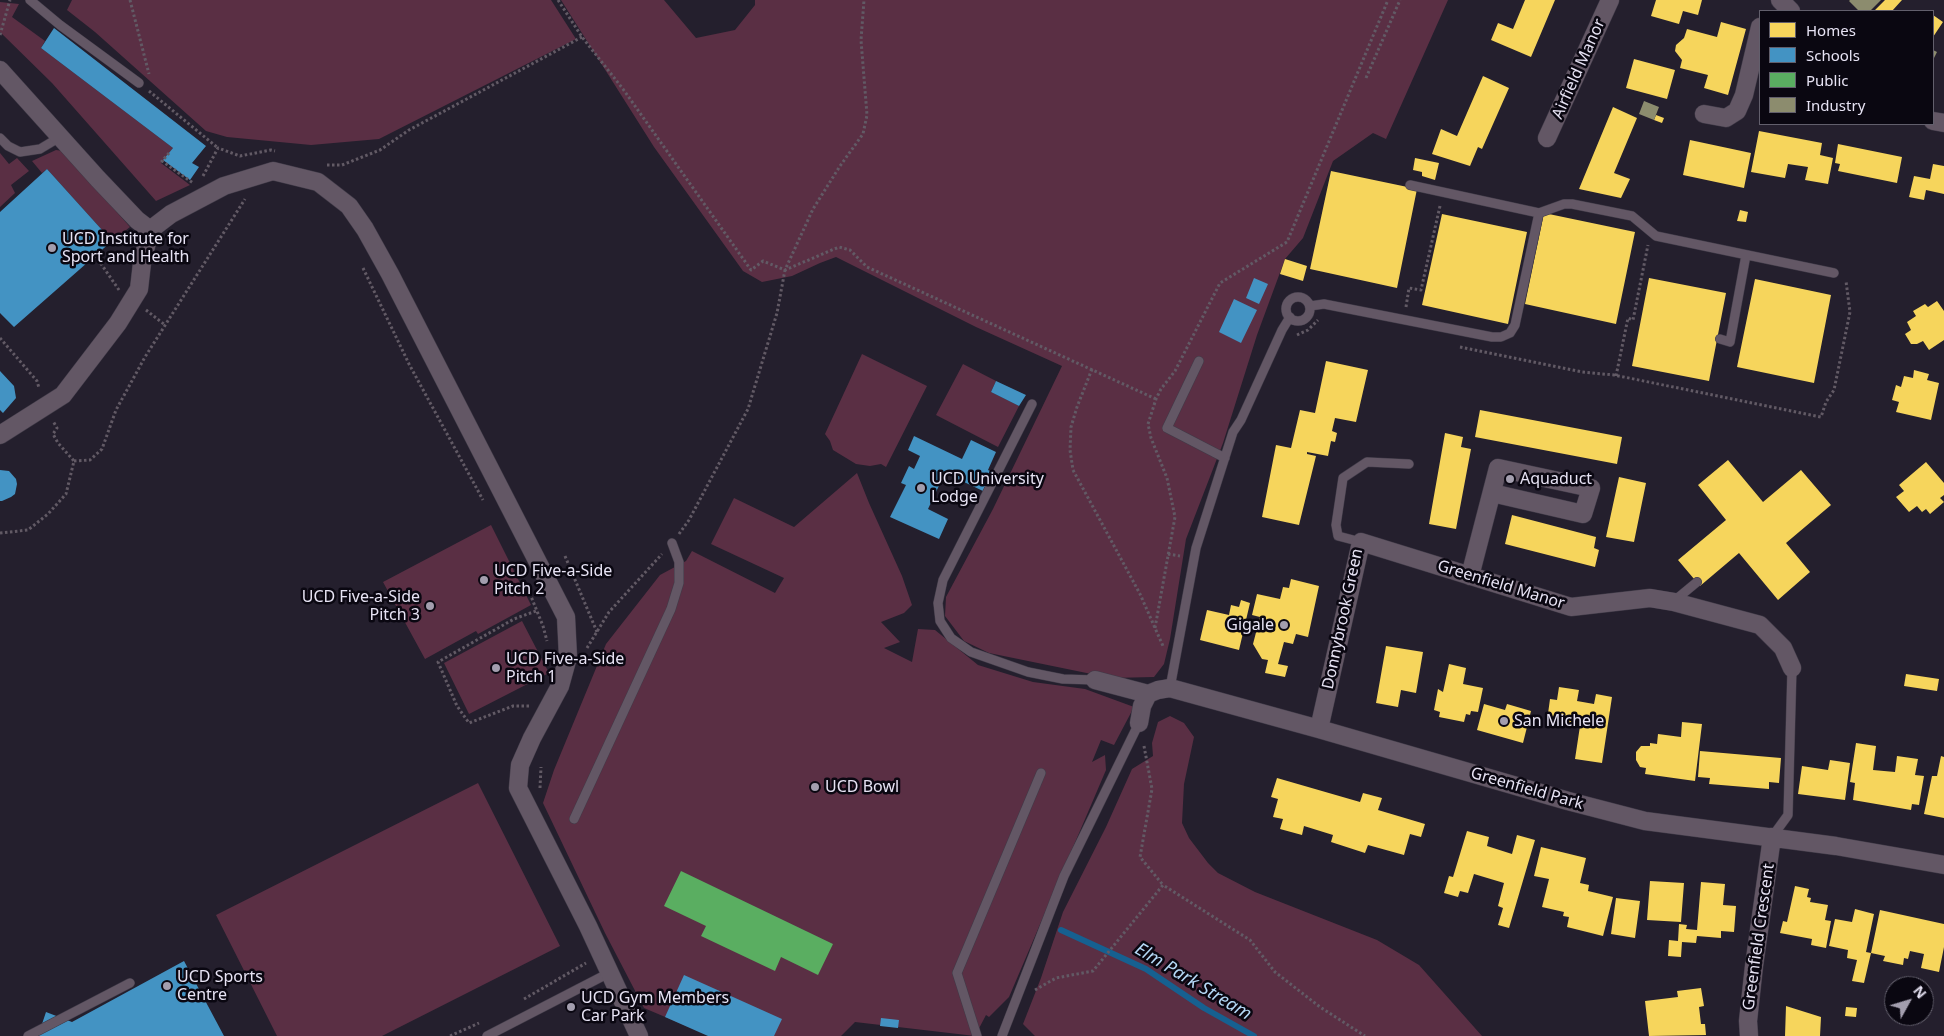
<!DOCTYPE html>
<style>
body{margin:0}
#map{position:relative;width:1944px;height:1036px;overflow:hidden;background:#241f2d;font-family:"Noto Sans",sans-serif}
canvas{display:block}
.legend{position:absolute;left:1759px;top:10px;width:175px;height:115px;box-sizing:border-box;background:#0a0711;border:1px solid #625f6c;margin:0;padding:6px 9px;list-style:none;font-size:15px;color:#e7e3f4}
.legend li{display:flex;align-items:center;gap:10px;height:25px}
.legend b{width:25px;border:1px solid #625f6c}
.north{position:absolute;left:1884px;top:976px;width:50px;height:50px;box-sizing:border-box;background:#0a0711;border:1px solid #625f6c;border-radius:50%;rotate:51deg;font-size:14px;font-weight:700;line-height:20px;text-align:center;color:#e7e3f4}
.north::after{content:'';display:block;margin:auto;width:18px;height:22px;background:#a39eae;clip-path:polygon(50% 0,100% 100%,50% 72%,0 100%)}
</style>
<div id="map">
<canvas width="1944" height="1036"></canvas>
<ul class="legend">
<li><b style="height:14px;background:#f6d55c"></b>Homes</li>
<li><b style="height:14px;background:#4393c3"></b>Schools</li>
<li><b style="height:14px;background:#5aae61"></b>Public</li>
<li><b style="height:14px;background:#8c8c6e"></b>Industry</li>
</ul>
<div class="north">N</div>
</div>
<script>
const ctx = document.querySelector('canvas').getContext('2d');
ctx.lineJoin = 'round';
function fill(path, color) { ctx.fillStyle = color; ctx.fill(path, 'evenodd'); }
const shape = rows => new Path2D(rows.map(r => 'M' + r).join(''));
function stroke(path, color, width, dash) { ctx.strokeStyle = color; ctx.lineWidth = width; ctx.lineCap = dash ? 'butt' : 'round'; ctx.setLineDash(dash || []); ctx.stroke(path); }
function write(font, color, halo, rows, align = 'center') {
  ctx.font = font + ' "Noto Sans",sans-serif'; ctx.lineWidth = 5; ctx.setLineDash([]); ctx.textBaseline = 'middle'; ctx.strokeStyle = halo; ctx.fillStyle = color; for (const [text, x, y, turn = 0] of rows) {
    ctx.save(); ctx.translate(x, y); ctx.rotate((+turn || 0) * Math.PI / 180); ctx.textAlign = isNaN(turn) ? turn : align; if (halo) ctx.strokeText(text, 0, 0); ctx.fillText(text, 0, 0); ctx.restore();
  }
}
fill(shape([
 [72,0,551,0,576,39,379,139,311,145,227,137,206,131,95,32,67,10],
 [561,0,664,0,696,38,735,30,755,5,755,0,1448,0,1386,139,1373,133,1333,161,1303,238,1285,259,1257,335,1223,443,1186,539,1170,639,1164,664,1154,677,1111,678,989,653,964,641,945,616,946,597,993,509,1062,366,976,327,836,257,820,263,792,276,762,282,743,271,654,147],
 [0,2,19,4,12,17,45,41,41,48,173,148,161,163,190,185,156,201,52,83,0,32],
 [56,150,63,151,130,227,112,241,47,169,42,173,32,161],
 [0,153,9,164,17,158,29,171,11,185,15,193,0,207],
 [862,354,927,386,886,467,881,464,870,466,856,464,833,450,830,441,825,434],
 [963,364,996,381,991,392,1019,406,998,447,936,415],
 [857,473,869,503,902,576,912,605,904,613,881,622,900,642,884,648,912,662,918,629,935,630,978,665,1033,682,1085,689,1134,707,1114,745,1101,740,1092,762,1105,755,1106,770,1009,997,989,1017,986,1015,975,1036,855,1022,841,1036,710,1036,644,1008,605,933,543,803,554,770,606,644,660,575,686,561,692,551,775,593,784,578,711,544,734,498,794,527],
 [491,525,531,605,478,634,476,631,425,659,383,582],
 [522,621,549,673,469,714,444,663],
 [1170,716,1184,723,1194,737,1184,784,1182,823,1189,838,1208,863,1218,873,1255,892,1377,940,1419,965,1482,1036,1035,1036,1023,1024,1041,978,1063,912,1106,827,1132,769,1153,756,1152,743,1158,722],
 [478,783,560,946,382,1036,277,1036,216,915]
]), '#5a2f44');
fill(shape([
 [1525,0,1555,0,1531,57,1491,40,1498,23,1513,29],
 [1656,0,1702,0,1698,15,1683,11,1679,24,1651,16],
 [1885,0,1902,0,1892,11,1874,11],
 [1933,15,1943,22,1933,37],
 [1721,22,1746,29,1728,95,1704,88,1708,75,1680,68,1682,60,1675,51,1676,45,1684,38,1687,29,1717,37],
 [1634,59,1675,70,1667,99,1626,88],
 [1483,76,1509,88,1482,149,1478,147,1470,166,1432,154,1441,129,1457,136],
 [1613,107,1637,118,1614,173,1630,179,1621,198,1579,189],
 [1656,115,1664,118,1662,123,1654,120],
 [1759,131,1822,143,1820,155,1833,158,1828,184,1805,180,1808,167,1788,164,1785,178,1751,172],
 [1690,140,1751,153,1744,188,1683,175],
 [1838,144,1902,157,1897,183,1838,171,1840,164,1835,163],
 [1415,158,1439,163,1435,180,1422,176,1422,172,1413,170],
 [1933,164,1944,166,1944,194,1926,190,1924,200,1909,197,1914,176,1930,179],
 [1331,171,1417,189,1397,288,1310,269],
 [1740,210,1748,212,1746,222,1737,221],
 [1544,213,1635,232,1616,324,1525,304],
 [1442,214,1527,232,1508,324,1422,305],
 [1285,259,1307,266,1303,281,1280,274],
 [1649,278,1726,293,1709,381,1632,366],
 [1755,279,1831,295,1814,383,1737,367],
 [1937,301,1944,311,1944,340,1929,350,1923,341,1917,344,1911,344,1905,334,1911,330,1907,322,1916,316,1913,311,1925,304,1928,307],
 [1326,361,1368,370,1356,422,1335,418,1332,431,1337,433,1335,442,1331,441,1328,456,1307,452,1307,454,1316,456,1299,525,1262,517,1276,445,1291,448,1300,410,1315,413],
 [1914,370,1929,374,1927,380,1939,383,1931,420,1896,412,1899,402,1892,400,1896,385,1901,387,1904,376,1913,378],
 [1480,410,1622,437,1617,464,1475,437],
 [1445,433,1463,437,1461,447,1471,449,1456,529,1429,524],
 [1728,460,1763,502,1801,470,1831,505,1786,543,1810,572,1778,600,1739,553,1700,586,1678,560,1726,520,1698,485],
 [1926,462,1944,483,1944,495,1940,498,1944,502,1930,514,1926,509,1922,512,1917,506,1909,512,1896,497,1904,491,1899,485],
 [1619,477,1646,483,1634,542,1606,537],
 [1512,515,1596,537,1594,548,1599,550,1595,567,1505,544],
 [1291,579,1319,586,1308,637,1296,634,1293,644,1284,642,1278,664,1288,666,1285,677,1265,673,1268,660,1262,659,1253,644,1260,617,1252,615,1257,594,1280,599,1283,587,1289,588],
 [1241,600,1250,603,1239,650,1200,640,1207,610,1229,615,1231,605,1239,607],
 [1386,646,1423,652,1416,693,1401,690,1398,707,1376,703],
 [1449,664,1466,668,1463,684,1483,688,1478,712,1471,711,1470,715,1466,714,1464,722,1439,717,1440,712,1434,710,1438,689,1443,692],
 [1906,674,1939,679,1937,691,1904,686],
 [1559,687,1579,690,1577,701,1594,704,1596,694,1612,697,1602,763,1575,759,1580,726,1547,721,1550,699,1557,700],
 [1484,704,1505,710,1507,704,1531,711,1523,743,1477,730],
 [1682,722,1702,724,1695,781,1645,774,1646,768,1640,767,1636,760,1636,752,1641,746,1650,746,1650,743,1657,744,1658,734,1681,737],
 [1856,743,1876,746,1873,770,1895,772,1897,756,1918,759,1915,775,1924,776,1919,805,1912,804,1911,810,1853,800,1855,783,1850,782],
 [1700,751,1781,758,1779,783,1769,782,1769,789,1709,784,1710,778,1698,777],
 [1941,756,1944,757,1944,818,1924,814,1932,776,1937,776],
 [1830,760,1850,763,1845,800,1798,794,1802,766,1828,770],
 [1277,778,1360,802,1363,793,1382,798,1378,810,1425,824,1421,837,1410,834,1404,855,1368,845,1365,853,1331,842,1333,835,1304,826,1302,835,1280,829,1283,819,1273,817,1278,799,1271,797],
 [1467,831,1489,837,1487,846,1512,854,1517,835,1535,840,1509,928,1498,925,1503,908,1498,906,1504,883,1474,874,1468,893,1460,891,1458,897,1444,893,1449,876,1453,877],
 [1541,847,1586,858,1580,883,1589,885,1588,891,1613,897,1603,936,1567,927,1569,917,1563,916,1564,912,1542,907,1549,879,1534,876],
 [1650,881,1684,883,1681,922,1647,920],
 [1701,882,1725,884,1723,905,1736,906,1734,932,1721,931,1721,938,1697,936,1696,943,1682,942,1681,957,1668,956,1669,940,1678,941,1679,924,1687,925,1686,929,1697,930],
 [1795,886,1809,889,1807,897,1811,898,1810,902,1828,905,1825,920,1831,921,1826,948,1811,945,1812,939,1780,933,1783,921,1787,922],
 [1616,898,1640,901,1635,938,1611,934],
 [1855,909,1874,914,1866,952,1871,953,1864,983,1852,981,1857,960,1847,958,1848,950,1829,946,1835,919,1852,922],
 [1880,910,1944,924,1944,947,1939,972,1921,968,1924,954,1910,951,1908,959,1904,958,1903,965,1883,961,1885,956,1871,953],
 [1701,988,1704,1006,1699,1007,1701,1024,1705,1024,1706,1035,1649,1036,1645,1001,1678,997,1677,991],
 [1786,1006,1821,1017,1820,1036,1785,1036],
 [1846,1007,1857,1008,1856,1017,1845,1016]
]), '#f6d55c');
fill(shape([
 [54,28,206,146,192,163,199,167,190,180,163,160,173,148,41,48],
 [47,169,112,241,14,327,0,313,0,212],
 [1254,278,1268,284,1259,304,1246,298],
 [1234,299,1257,310,1241,343,1219,332],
 [0,371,14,386,16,398,3,413,0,410],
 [996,381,1026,395,1019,406,991,392],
 [914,436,962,459,971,440,996,452,988,470,992,472,983,491,945,473,928,509,948,519,939,539,890,517,906,485,901,483,909,466,914,469,920,456,908,450],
 [0,470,9,471,16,479,17,484,15,494,11,497,2,501,0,501],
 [184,961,224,1036,38,1036,46,1012,72,1022],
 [684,975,782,1019,774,1036,708,1036,665,1017],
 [881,1018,899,1020,898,1028,880,1026]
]), '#4393c3');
fill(shape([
 [681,871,833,944,818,975,781,957,775,971,701,936,706,926,664,906]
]), '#5aae61');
fill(shape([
 [1850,0,1881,0,1870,11,1859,11,1849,1],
 [1933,50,1937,52,1933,60],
 [1644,101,1659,107,1654,120,1639,114]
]), '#8c8c6e');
stroke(shape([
 [1061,930,1146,969,1204,1008,1254,1036]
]), '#166090', 6);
const lane = shape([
 [30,0,60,25,139,83],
 [0,138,8,146,20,152,40,149,60,137],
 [1410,185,1539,213],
 '1286 309a12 12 0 1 1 24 0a12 12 0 1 1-24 0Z',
 [1310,306,1324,304,1492,337,1501,337,1510,333,1515,325,1539,213,1564,204,1572,204,1632,216,1656,236,1834,273],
 [1720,339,1730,342,1746,255],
 [1199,361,1167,428,1225,458],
 [1032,404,943,580,938,603,940,621,951,638,971,652,1028,672,1063,679,1095,680],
 [1361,542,1338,536,1336,525,1343,478,1367,462,1409,464],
 [1674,601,1697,582],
 [1170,688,1196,548,1233,432,1241,420,1282,330,1290,317],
 [574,819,671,609,679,583,679,562,672,543],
 [1772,837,1788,815,1792,668],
 [28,1036,130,983],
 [487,1036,609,973],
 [977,1036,957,973,1041,773],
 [1002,1036,1064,876,1139,723]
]);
const street = shape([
 [1780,0,1791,11],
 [0,70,98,179,137,220,150,230],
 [1704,114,1726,118,1737,111,1744,95,1760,27],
 [1933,121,1944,123],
 [1547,138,1610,0],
 [0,435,63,395,118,323,139,289,142,263,150,230,171,214,224,186,273,171,318,182,349,206,365,229,390,274,566,617,568,657,560,686,532,738,520,765,518,788,588,926,639,1036],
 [1470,576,1498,468,1591,488,1583,514,1492,493],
 [1095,680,1148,694],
 [1139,723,1142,706,1148,694,1158,690,1170,688,1319,729,1568,801,1645,821,1836,846,1944,865],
 [1319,729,1361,542,1571,607,1650,598,1674,602,1760,625,1783,648,1792,668],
 [1749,1036,1748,1021,1754,966,1772,837]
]);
stroke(lane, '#403b48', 10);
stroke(street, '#403b48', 19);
stroke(shape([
 [130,0,149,74],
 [558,0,582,37,623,89,751,270,763,261,785,270,839,247,850,250,867,267,1156,399],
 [0,35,10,0],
 [1366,78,1400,0],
 [149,91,218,148],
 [169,153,162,161,193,183],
 [327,165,342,165,380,150,409,130,582,37],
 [203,176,218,148,240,156,271,150,275,151],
 [95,255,119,290],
 [363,268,409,364,483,500],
 [1406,307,1409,288,1421,290,1440,206],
 [146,310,165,325],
 [1297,335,1308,330,1318,320],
 [0,338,37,381,39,388],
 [1460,347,1582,372,1614,375,1821,417,1826,402,1834,390,1850,312,1846,281],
 [1092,369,1077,407,1071,427,1070,450,1073,470,1140,594,1163,646],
 [1616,376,1628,318,1633,320,1648,245],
 [74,461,90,460,102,449,116,410,145,357,245,199],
 [0,533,28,530,48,514,66,494,74,461,58,443,53,434,57,428,53,421],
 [679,534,689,520,748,409,777,313,785,270,813,209,840,166,863,134,867,115,861,40,864,0],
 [1168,554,1180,556],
 [565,556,597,632],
 [526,584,543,626,547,641],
 [1155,628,1175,517,1167,478,1151,438,1148,424,1156,399,1161,389,1175,371,1220,283,1287,242,1388,0],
 [587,648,609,612,662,554],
 [529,706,513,706,469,723,457,706,438,662,514,619,536,611],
 [1144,746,1152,789,1140,857,1163,885],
 [540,788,541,767],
 [1035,990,1056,978,1093,971,1163,885,1250,940,1275,972,1320,1007,1365,1036],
 [524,999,586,963],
 [450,1036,479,1023]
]), '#625a65', 3, [2.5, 2.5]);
stroke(lane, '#635765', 9);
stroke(street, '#635765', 18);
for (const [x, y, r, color] of [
 [52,248,5,"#a39eae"],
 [1510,479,5,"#a39eae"],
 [921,488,5,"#a39eae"],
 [484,580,5,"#a39eae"],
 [430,606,5,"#a39eae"],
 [1284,625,5,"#a39eae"],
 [496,668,5,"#a39eae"],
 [1504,721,5,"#a39eae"],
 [815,787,5,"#a39eae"],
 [167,986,5,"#a39eae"],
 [571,1007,5,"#a39eae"]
]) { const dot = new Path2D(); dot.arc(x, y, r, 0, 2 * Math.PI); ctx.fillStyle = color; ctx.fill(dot); stroke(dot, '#0a0711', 2); }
write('16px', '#e7e3f4', '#0a0711', [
 ["Airfield Manor",1579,69,-66],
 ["Greenfield Manor",1501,585,17],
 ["Donnybrook Green",1343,619,-78],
 ["Greenfield Park",1527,789,16],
 ["Greenfield Crescent",1759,937,-82]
]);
write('16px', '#e7e3f4', '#0a0711', [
 ["UCD Institute for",62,239],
 ["Sport and Health",62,257],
 ["UCD University",931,479],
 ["Lodge",931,497],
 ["Aquaduct",1520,479],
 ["UCD Five-a-Side",494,571],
 ["Pitch 2",494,589],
 ["UCD Five-a-Side",420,597,"right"],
 ["Pitch 3",420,615,"right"],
 ["Gigale",1274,625,"right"],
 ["UCD Five-a-Side",506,659],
 ["Pitch 1",506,677],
 ["San Michele",1514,721],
 ["UCD Bowl",825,787],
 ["UCD Sports",177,977],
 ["Centre",177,995],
 ["UCD Gym Members",581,998],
 ["Car Park",581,1016]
], 'left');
write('italic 18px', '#b4d8f6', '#0a0711', [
 ["Elm Park Stream",1193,982,31]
]);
</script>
